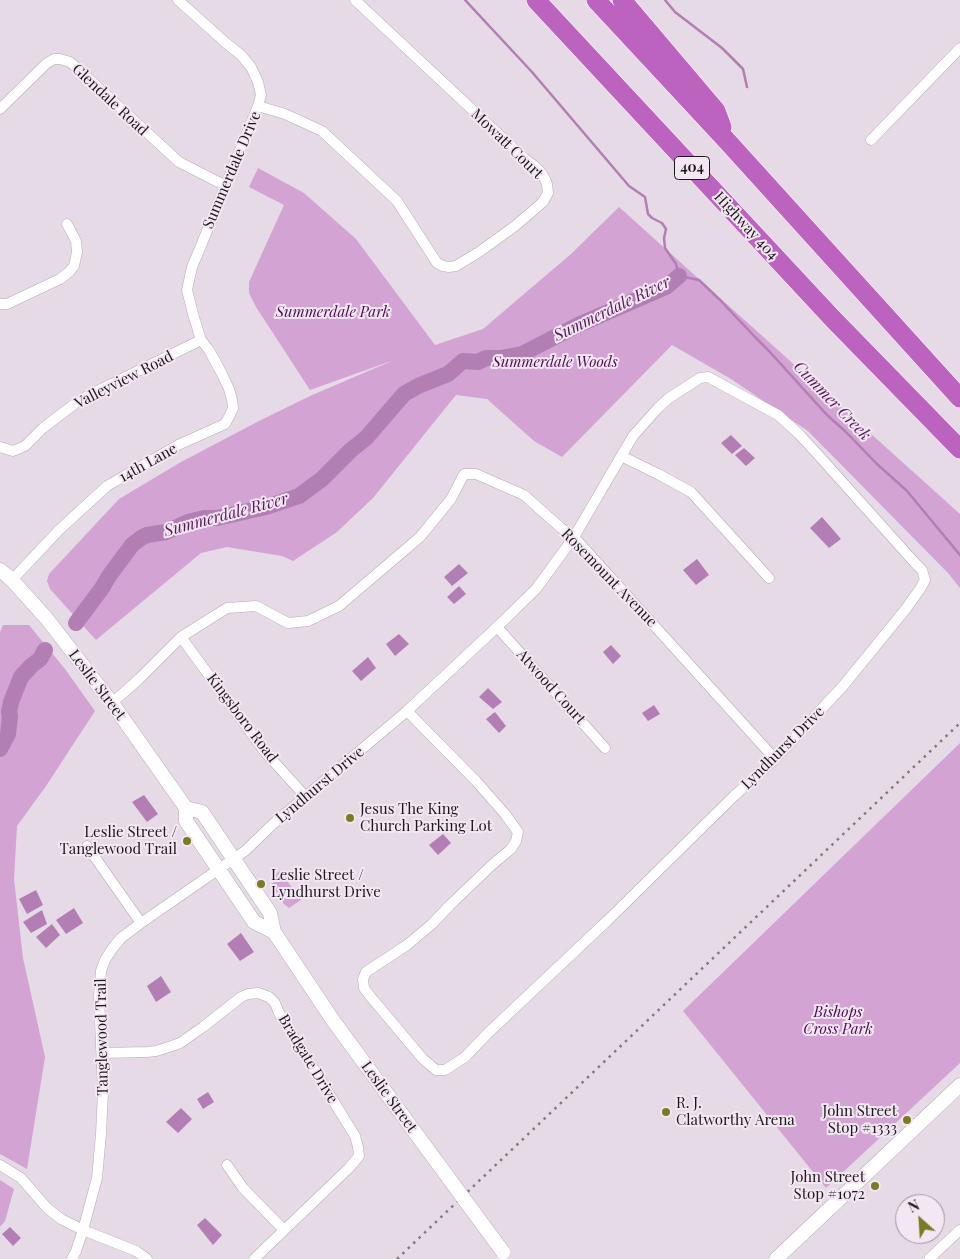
<!DOCTYPE html>
<style>
body{margin:0}
#map{position:relative;width:960px;height:1259px;overflow:hidden;background:#e6dae6;font-family:"Playfair Display",serif}
canvas{display:block}
.north{position:absolute;left:895px;top:1194px;width:50px;height:50px;box-sizing:border-box;background:#f3e7f3;border:1px solid #9d949d;border-radius:50%;rotate:334deg;font-size:14px;font-weight:700;line-height:20px;text-align:center;color:#1b171b}
.north::after{content:'';display:block;margin:auto;width:18px;height:22px;background:#797c25;clip-path:polygon(50% 0,100% 100%,50% 72%,0 100%)}
</style>
<div id="map">
<canvas width="960" height="1259"></canvas>
<div class="north">N</div>
</div>
<script>
const ctx = document.querySelector('canvas').getContext('2d');
ctx.lineJoin = 'round';
function fill(path, color) { ctx.fillStyle = color; ctx.fill(path, 'evenodd'); }
const shape = rows => new Path2D(rows.map(r => 'M' + r).join(''));
function stroke(path, color, width, dash) { ctx.strokeStyle = color; ctx.lineWidth = width; ctx.lineCap = dash ? 'butt' : 'round'; ctx.setLineDash(dash || []); ctx.stroke(path); }
function write(font, color, halo, rows, align = 'center') {
  ctx.font = font + ' "Playfair Display",serif'; ctx.lineWidth = 4; ctx.setLineDash([]); ctx.textBaseline = 'middle'; ctx.strokeStyle = halo; ctx.fillStyle = color; for (const [text, x, y, turn = 0] of rows) {
    ctx.save(); ctx.translate(x, y); ctx.rotate((+turn || 0) * Math.PI / 180); ctx.textAlign = isNaN(turn) ? turn : align; if (halo) ctx.strokeText(text, 0, 0); ctx.fillText(text, 0, 0); ctx.restore();
  }
}
fill(shape([
 [258,168,304,193,356,239,435,345,483,329,571,254,619,207,960,514,960,588,948,573,808,431,731,379,672,345,562,457,534,441,487,399,456,395,373,498,337,532,293,561,282,556,227,547,201,553,96,640,50,589,47,581,49,574,119,499,181,462,259,421,310,396,394,360,310,390,256,307,249,293,249,282,284,205,249,187],
 [3,625,29,625,65,669,95,711,46,786,17,826,14,879,23,958,45,1057,27,1169,0,1154,0,632],
 [960,743,960,1063,826,1188,683,1011],
 [280,871,301,900,289,908,284,904,271,884,276,881,273,876],
 [0,1180,14,1189,5,1221,0,1227]
]), '#d2a3d3');
fill(shape([
 [731,435,742,446,732,454,721,443],
 [744,448,755,458,746,466,735,455],
 [822,517,841,539,829,548,810,528],
 [697,559,709,575,696,585,683,570],
 [459,564,468,573,452,586,444,577],
 [459,586,466,594,454,604,447,597],
 [399,634,409,644,395,656,386,644],
 [611,645,621,656,613,664,603,652],
 [368,657,376,668,361,681,352,671],
 [488,688,502,702,493,709,479,697],
 [654,705,660,714,648,721,642,713],
 [495,712,506,726,499,733,486,719],
 [144,795,158,814,147,822,132,802],
 [443,834,451,843,438,855,429,845],
 [36,890,43,905,27,914,19,899],
 [74,908,83,923,66,934,56,920],
 [42,910,47,924,31,933,23,922],
 [52,924,60,935,46,948,36,937],
 [241,933,254,952,240,961,227,944],
 [161,976,171,992,156,1002,147,986],
 [208,1092,214,1102,203,1109,197,1099],
 [181,1108,192,1119,178,1133,166,1122],
 [205,1218,222,1235,213,1245,197,1225],
 [10,1227,21,1238,13,1246,2,1234]
]), '#b37eb4');
stroke(shape([
 [465,0,532,72,629,186,645,197,648,214,652,218,662,223,666,229,664,238,665,248,676,264,679,276,699,280,720,300,755,337,769,351,827,415,845,431,877,464,907,491,960,555],
 [665,0,675,12,722,48,743,69,747,87]
]), '#b37eb4', 2.5);
stroke(shape([
 [76,623,102,588,109,576,132,545,141,538,147,535,166,532,188,522,204,518,217,518,266,507,299,496,322,479,351,450,366,438,404,394,418,386,448,374,463,361,478,362,486,358,501,358,522,354,578,325,666,287,679,276],
 [0,749,8,734,10,716,9,712,11,702,21,677,31,666,40,659,45,650]
]), '#b37eb4', 16);
const minor = shape([
 [258,106,285,114,322,131,397,201,437,263,443,266,449,267,456,266,479,252,515,226,543,202,548,193,547,184,543,175,536,167,525,159,355,0],
 [0,109,47,63,54,59,60,59,70,62,77,68,179,162,226,186],
 [871,140,960,48],
 [0,304,7,304,60,279,69,272,74,266,77,252,76,241,67,224],
 [0,447,13,451,25,446,43,428,77,402,89,395,201,340],
 [621,456,658,474,691,492,769,578],
 [12,580,58,531,107,486,178,445,225,424,229,417,233,408,232,400,229,389,222,374,209,350,201,340,193,314,187,290,192,267,198,253,258,106,261,95,258,82,251,67,241,55,226,43,178,0],
 [497,627,605,748],
 [181,637,265,752,306,797],
 [112,703,139,679,181,637,227,608,256,606,288,623,308,621,339,606,420,537,451,499,464,474,476,474,524,495,561,528,574,537,775,759],
 [87,846,141,923],
 [102,1053,147,1052,156,1051,172,1046,180,1043,203,1027,241,997,248,994,258,993,269,997,275,1003,279,1013,355,1136,358,1147,359,1156,349,1168,254,1259],
 [0,1165,21,1178,47,1208,61,1219,83,1230,136,1251,147,1259],
 [227,1165,243,1188,284,1230],
 [72,1259,76,1251,83,1230,97,1178,101,1134,103,1092,99,996,101,971,105,960,112,949,121,938,141,923,245,851,273,824,407,711,497,627,536,589,574,537,633,436,658,408,669,398,700,378,708,377,778,415,799,434,820,457,915,563,922,570,925,580,920,589,905,610,843,686,775,759,734,796,607,921,488,1033,465,1057,445,1070,436,1070,423,1059,370,996,364,988,363,979,366,972,407,945,432,924,450,905,493,864,511,849,516,841,518,832,505,814,476,781,407,711],
 [929,1259,960,1230]
]);
const secondary = shape([
 [0,570,12,580,47,619,112,703,186,808,186,821,254,922,274,932],
 [186,808,202,812,270,913,274,932,332,1019,428,1150],
 [776,1259,960,1085]
]);
const motorway = shape([
 [536,0,833,319,960,449],
 [596,0,728,142,960,398],
 [622,0,716,111,722,127]
]);
stroke(minor, '#b5aab5', 11);
stroke(secondary, '#b5aab5', 15);
stroke(motorway, '#fff', 20);
stroke(minor, '#fff', 10);
stroke(secondary, '#fff', 14);
stroke(motorway, '#bc62bf', 19);
stroke(shape([
 [397,1259,960,723]
]), '#817981', 2.5, [2.5, 5]);
const secondaryBridge = shape([
 [428,1150,503,1252]
]);
stroke(secondaryBridge, '#b5aab5', 15, []);
stroke(secondaryBridge, '#fff', 14);
for (const [x, y, r, color] of [
 [350,818,5,"#797c25"],
 [187,841,5,"#797c25"],
 [261,884,5,"#797c25"],
 [666,1112,5,"#797c25"],
 [907,1120,5,"#797c25"],
 [875,1186,5,"#797c25"]
]) { const dot = new Path2D(); dot.arc(x, y, r, 0, 2 * Math.PI); ctx.fillStyle = color; ctx.fill(dot); stroke(dot, '#f3e7f3', 2); }
for (const [x, y, w] of [
 [692,168,35]
]) { const box = new Path2D(); box.roundRect(x - w / 2, y - 11.5, w, 23, 4); ctx.fillStyle = '#f3e7f3'; ctx.fill(box); stroke(box, '#1b171b', 1); }
write('bold 14px', '#1b171b', null, [
 ["404",692,168]
]);
write('15px', '#1b171b', '#f3e7f3', [
 ["Glendale Road",110,100,43],
 ["Mowatt Court",507,144,44],
 ["Summerdale Drive",232,170,-67],
 ["Highway 404",746,226,47],
 ["Valleyview Road",124,380,-27],
 ["14th Lane",148,463,-29],
 ["Rosemount Avenue",609,578,46],
 ["Leslie Street",97,685,53],
 ["Atwood Court",551,687,48],
 ["Kingsboro Road",242,718,53],
 ["Lyndhurst Drive",783,748,-45],
 ["Lyndhurst Drive",320,785,-40],
 ["Tanglewood Trail",102,1037,-91],
 ["Bradgate Drive",308,1059,59],
 ["Leslie Street",389,1097,54]
]);
write('italic 15px', '#4d0a50', '#f3e7f3', [
 ["Summerdale Park",333,312],
 ["Summerdale Woods",555,362],
 ["Bishops",838,1012],
 ["Cross Park",838,1029]
]);
write('15px', '#1b171b', '#f3e7f3', [
 ["Jesus The King",360,809],
 ["Church Parking Lot",360,826],
 ["Leslie Street /",177,832,"right"],
 ["Tanglewood Trail",177,849,"right"],
 ["Leslie Street /",271,875],
 ["Lyndhurst Drive",271,892],
 ["R. J.",676,1103],
 ["Clatworthy Arena",676,1120],
 ["John Street",897,1111,"right"],
 ["Stop #1333",897,1128,"right"],
 ["John Street",865,1177,"right"],
 ["Stop #1072",865,1194,"right"]
], 'left');
write('italic 16px', '#561559', '#f3e7f3', [
 ["Summerdale River",612,309,-26],
 ["Cummer Creek",832,401,46],
 ["Summerdale River",226,515,-15]
]);
</script>
